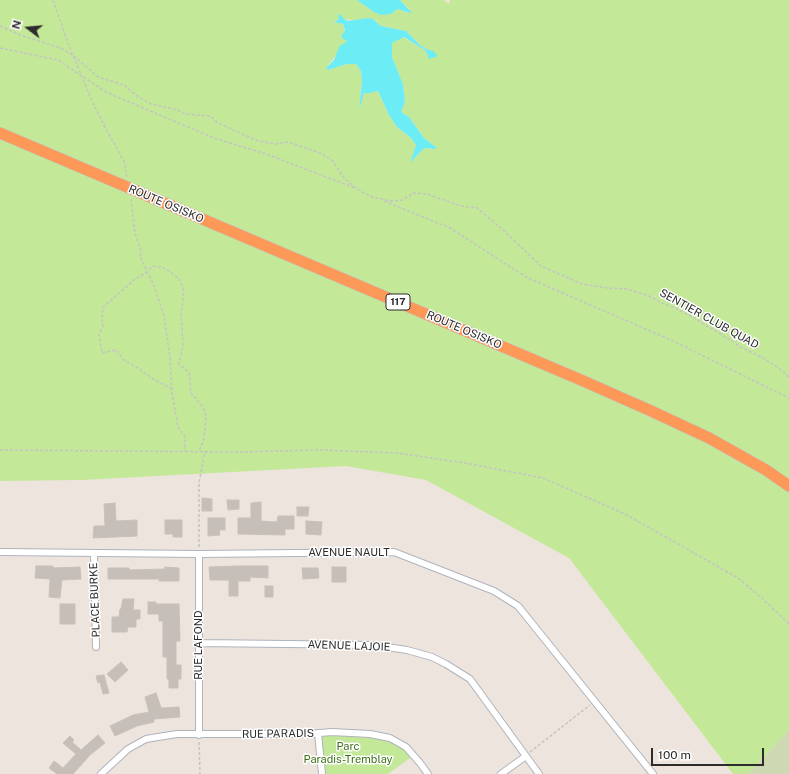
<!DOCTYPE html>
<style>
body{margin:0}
#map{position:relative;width:789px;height:774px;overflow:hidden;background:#eee4de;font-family:"Public Sans",sans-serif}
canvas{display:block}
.north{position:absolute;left:8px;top:8px;width:40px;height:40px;-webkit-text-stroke:3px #fff;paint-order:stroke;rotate:286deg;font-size:11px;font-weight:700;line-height:16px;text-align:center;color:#2c2c2c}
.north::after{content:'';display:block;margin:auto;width:14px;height:18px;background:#2c2c2c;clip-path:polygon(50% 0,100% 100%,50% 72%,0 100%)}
.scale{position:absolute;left:651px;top:748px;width:113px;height:18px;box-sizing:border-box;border:2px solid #2c2c2c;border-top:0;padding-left:5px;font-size:12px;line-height:14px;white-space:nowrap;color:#2c2c2c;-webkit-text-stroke:3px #fff;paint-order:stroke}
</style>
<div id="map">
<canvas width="789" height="774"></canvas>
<div class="north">N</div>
<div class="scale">100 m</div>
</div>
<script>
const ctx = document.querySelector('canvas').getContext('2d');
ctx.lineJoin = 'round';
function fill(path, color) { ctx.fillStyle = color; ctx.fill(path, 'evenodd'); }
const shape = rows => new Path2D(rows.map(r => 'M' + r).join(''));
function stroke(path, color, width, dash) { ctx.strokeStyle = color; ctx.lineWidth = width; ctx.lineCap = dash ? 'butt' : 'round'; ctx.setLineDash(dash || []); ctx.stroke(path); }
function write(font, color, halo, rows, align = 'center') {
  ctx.font = font + ' "Public Sans",sans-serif'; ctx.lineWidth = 3; ctx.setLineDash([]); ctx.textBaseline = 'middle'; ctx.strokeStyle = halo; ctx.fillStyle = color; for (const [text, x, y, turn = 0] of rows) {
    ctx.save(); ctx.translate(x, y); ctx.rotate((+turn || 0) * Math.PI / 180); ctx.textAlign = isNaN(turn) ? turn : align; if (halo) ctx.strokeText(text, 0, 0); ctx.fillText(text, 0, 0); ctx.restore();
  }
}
fill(shape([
 [0,0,357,0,374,12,391,14,397,9,410,13,409,9,400,0,444,0,449,4,450,0,789,0,789,730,748,774,733,774,569,558,426,480,346,466,82,480,0,481],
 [368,18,376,21,381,26,406,31,420,45,426,49,429,59,426,51,403,37,392,43,392,57,403,84,405,102,401,112,409,117,424,138,436,147,434,149,424,148,411,162,416,145,411,138,397,127,389,115,378,91,370,93,364,93,359,108,362,81,361,71,356,64,347,64,328,70,326,68,347,41,343,24,334,21,339,19,356,20],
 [318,733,390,738,414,755,388,774,322,774]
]), '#c3e898');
fill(shape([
 [789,730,789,774,748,774]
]), '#ced9b4');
fill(shape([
 [357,0,400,0,412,13,410,13,397,9,391,14,381,15,374,12],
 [340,14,344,19,348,21,368,18,373,19,381,26,406,31,420,45,426,49,433,51,438,56,429,59,426,51,404,37,392,43,392,57,403,84,405,102,401,112,409,117,424,138,437,148,434,149,424,148,410,163,416,145,411,138,397,127,389,115,378,91,370,93,364,93,359,110,362,81,361,71,356,64,347,64,328,70,326,68,334,60,339,47,347,41,341,37,345,30,343,24,334,22,339,19,338,15]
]), '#6cedf5');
const building = shape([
 [202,498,212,499,212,511,202,511,202,498],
 [227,500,239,500,239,509,228,510,227,500],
 [261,502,261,521,277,522,278,516,294,516,294,529,285,529,285,535,238,534,238,518,251,518,251,503,261,502],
 [115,503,116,521,137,520,137,536,93,538,94,526,105,526,104,504,115,503],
 [297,507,309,507,308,516,297,516,297,507],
 [208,518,225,518,225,530,219,530,220,535,208,536,208,518],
 [165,520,182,520,182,537,173,537,173,534,165,534,165,520],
 [306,521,322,522,321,535,306,534,306,521],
 [36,566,53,566,53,568,80,567,81,579,62,580,60,598,49,597,50,579,35,578,36,566],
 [236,566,268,566,268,578,250,577,250,581,238,581,238,596,229,596,229,580,210,580,209,567,236,566],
 [165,567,179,568,179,581,159,581,159,579,108,579,108,568,129,568,129,570,165,569,165,567],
 [332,567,346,567,346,582,332,582,332,567],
 [302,568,318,568,319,578,303,579,302,568],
 [265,586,273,586,273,597,265,597,265,586],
 [123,599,134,599,133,610,140,610,140,619,136,619,136,627,128,627,127,632,112,632,112,617,119,617,120,609,121,609,123,599],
 [148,602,156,602,156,604,179,604,180,641,176,641,176,665,181,665,181,679,178,679,178,688,169,688,169,679,167,679,167,657,163,657,163,621,159,621,159,614,148,614,148,602],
 [60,604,75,604,75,624,60,624,60,604],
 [121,662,128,670,115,682,107,674,121,662],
 [104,675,109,693,103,694,100,682,98,683,96,676,104,675],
 [156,693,161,708,179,707,180,717,154,719,154,722,137,726,115,736,110,726,133,715,149,712,145,697,156,693],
 [98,735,105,743,90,755,73,774,57,774,49,768,54,761,63,768,76,754,63,743,70,736,74,740,72,742,81,750,98,735]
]);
fill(building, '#c6bfb9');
stroke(building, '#cac0b7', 1);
const minor = shape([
 [0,552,199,554,394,552,494,591,518,606,653,774],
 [94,554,96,647],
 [199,643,374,645,407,650,432,657,446,664,470,679,539,774],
 [318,733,322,774],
 [199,735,199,554],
 [101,774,128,749,146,739,158,737,177,734,308,734,332,732,370,734,390,738,406,747,420,763,428,774],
 [501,774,526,756]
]);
const trunk = shape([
 [0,133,581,380,649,410,709,438,766,470,789,486]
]);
stroke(minor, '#aeb4bc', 8);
stroke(trunk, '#c4c4c4', 12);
stroke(shape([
 [53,0,68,43,92,101,107,131,124,161,127,177],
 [0,26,20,35,61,48,74,56,98,77,124,85,137,96,151,104,178,110,185,114,210,116,218,123,258,141,276,144,288,142,320,153,332,160,344,178,357,189,372,197,391,201,402,200,414,193,427,194,461,206,477,208,502,229,541,266,582,284,608,288,627,289,649,296,662,303,675,308,689,315,729,339,740,347,763,358,779,368,789,377],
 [0,48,58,60,106,92,157,114,214,138,266,154,355,188],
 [131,199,135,233,141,250,140,257,153,283,164,315,170,358,172,393,178,427,185,437,185,451],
 [384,201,450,228,526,277,671,340,789,398],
 [172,389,153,379,138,368,124,360,116,350,102,353,99,335,103,326,102,319,103,307,134,280,147,272,153,266,164,268,173,274,180,280,183,288,183,300,181,313,183,345,179,364,189,373,191,393,203,407,206,416,204,439,199,451],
 [0,450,238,452,321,450,397,453,465,463,543,478,625,514,738,578,763,599,789,624],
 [199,547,199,483,205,451],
 [199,742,200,774],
 [530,752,590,705]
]), '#c4c4c4', 1.5, [3, 2]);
stroke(minor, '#fff', 6);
stroke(trunk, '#fc9958', 11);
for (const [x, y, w] of [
 [398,302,24]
]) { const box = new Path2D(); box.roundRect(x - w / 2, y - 8, w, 16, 3); ctx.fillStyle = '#fff'; ctx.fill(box); stroke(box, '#2c2c2c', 1); }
write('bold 10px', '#2c2c2c', null, [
 ["117",398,302]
]);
write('11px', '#2c2c2c', '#fff', [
 ["ROUTE OSISKO",166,204,23],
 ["SENTIER CLUB QUAD",709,319,29],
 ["ROUTE OSISKO",464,330,23],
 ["AVENUE NAULT",349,553],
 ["PLACE BURKE",95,600,-92],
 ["RUE LAFOND",199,645,-90],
 ["AVENUE LAJOIE",349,646,2],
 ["RUE PARADIS",278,734,-1]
]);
write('11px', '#3b6f17', '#fff', [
 ["Parc",348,747],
 ["Paradis-Tremblay",348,760]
]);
</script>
